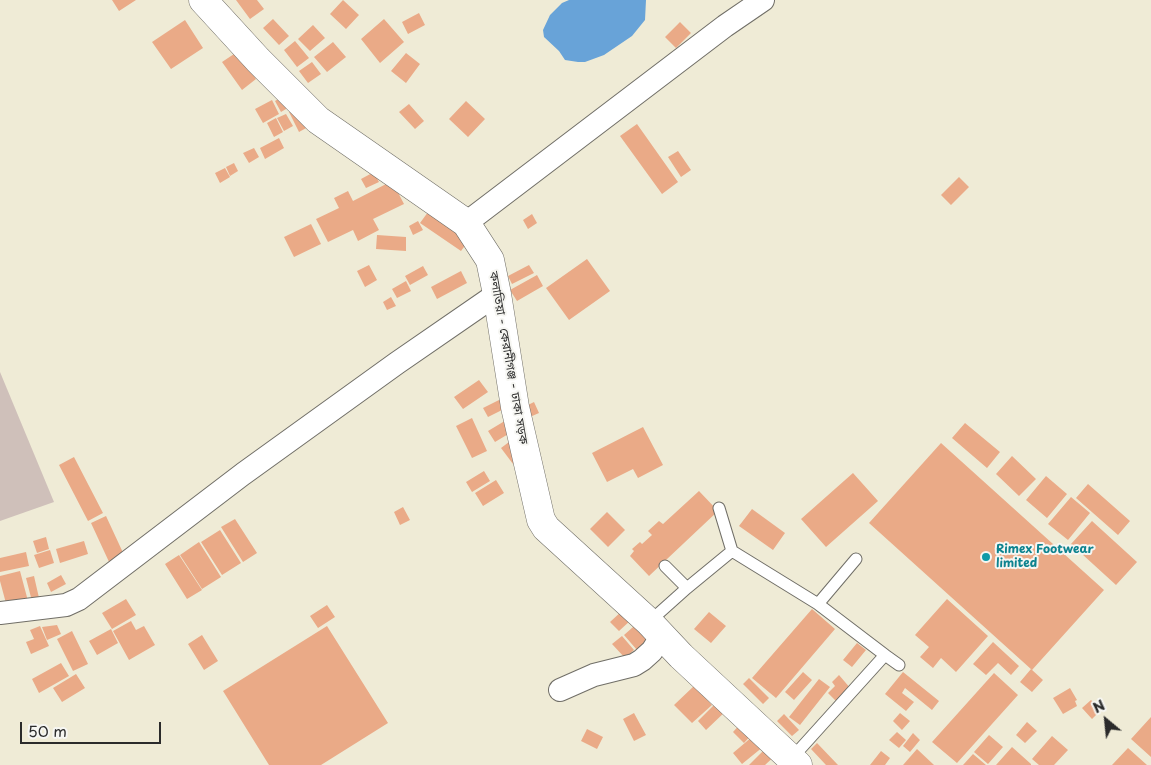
<!DOCTYPE html>
<meta charset="utf-8">
<style>
body{margin:0}
#map{position:relative;width:1151px;height:765px;overflow:hidden;background:#efebd6;font-family:"Playpen Sans",sans-serif}
canvas{display:block}
.north{position:absolute;left:1081px;top:695px;width:50px;height:50px;-webkit-text-stroke:4px #f6f6f2;paint-order:stroke;rotate:332deg;font-size:14px;font-weight:700;line-height:20px;text-align:center;color:#2b2b2b}
.north::after{content:'';display:block;margin:auto;width:18px;height:22px;background:#2b2b2b;clip-path:polygon(50% 0,100% 100%,50% 72%,0 100%)}
.scale{position:absolute;left:20px;top:722px;width:141px;height:22px;box-sizing:border-box;border:2px solid #2b2b2b;border-top:0;padding-left:6px;font-size:15px;line-height:18px;white-space:nowrap;color:#2b2b2b;-webkit-text-stroke:4px #f6f6f2;paint-order:stroke}
</style>
<div id="map">
<canvas width="1151" height="765"></canvas>
<div class="north">N</div>
<div class="scale">50 m</div>
</div>
<script>
const ctx = document.querySelector('canvas').getContext('2d');
ctx.lineJoin = 'round';
function fill(path, color) { ctx.fillStyle = color; ctx.fill(path, 'evenodd'); }
const shape = rows => new Path2D(rows.map(r => 'M' + r).join(''));
function stroke(path, color, width, dash) { ctx.strokeStyle = color; ctx.lineWidth = width; ctx.lineCap = dash ? 'butt' : 'round'; ctx.setLineDash(dash || []); ctx.stroke(path); }
function write(font, color, halo, rows, align = 'center') {
  ctx.font = font + ' "Playpen Sans","Noto Sans Bengali",sans-serif'; ctx.lineWidth = 4; ctx.setLineDash([]); ctx.textBaseline = 'middle'; ctx.strokeStyle = halo; ctx.fillStyle = color; for (const [text, x, y, turn = 0] of rows) {
    ctx.save(); ctx.translate(x, y); ctx.rotate((+turn || 0) * Math.PI / 180); ctx.textAlign = isNaN(turn) ? turn : align; if (halo) ctx.strokeText(text, 0, 0); ctx.fillText(text, 0, 0); ctx.restore();
  }
}
fill(shape([
 [0,372,54,502,0,521]
]), '#cfc0ba');
fill(shape([
 [569,0,646,0,645,20,632,36,604,55,585,62,578,62,565,60,559,51,544,37,543,30,550,15,562,3]
]), '#68a3d8');
fill(shape([
 [112,0,136,0,119,11],
 [236,0,257,0,264,9,250,19],
 [343,0,359,15,346,29,330,14],
 [419,13,425,25,408,34,402,22],
 [273,19,289,36,279,45,263,28],
 [384,19,404,42,380,63,361,39],
 [185,20,203,48,171,69,152,42],
 [680,22,691,33,676,48,665,37],
 [313,25,325,38,310,51,298,39],
 [295,41,309,58,297,67,284,50],
 [333,42,346,57,327,72,314,57],
 [237,52,256,79,242,90,222,62],
 [406,53,420,64,406,83,391,71],
 [312,62,321,74,308,83,299,71],
 [285,95,291,106,281,112,275,101],
 [272,100,279,114,263,123,255,109],
 [466,101,485,119,468,137,449,119],
 [409,104,424,121,415,129,399,112],
 [298,107,308,127,299,132,289,112],
 [286,114,293,126,284,131,277,118],
 [276,118,283,132,274,137,267,123],
 [637,124,678,182,662,194,620,136],
 [279,138,284,148,265,159,260,148],
 [254,148,259,157,249,163,243,153],
 [678,151,691,170,681,177,668,157],
 [234,163,238,171,230,176,226,167],
 [225,168,230,177,220,183,215,173],
 [374,172,379,182,366,188,361,179],
 [959,177,969,187,951,205,941,195],
 [392,181,404,204,373,219,379,230,358,241,353,230,328,242,316,219,339,208,334,198,348,191,353,201],
 [431,208,472,236,461,251,420,223],
 [532,214,537,223,528,229,523,220],
 [418,221,423,230,413,235,409,226],
 [311,224,321,244,294,257,284,237],
 [377,235,406,237,406,251,376,249],
 [587,259,610,291,569,320,546,288],
 [369,265,377,280,365,287,357,271],
 [529,265,534,273,512,284,508,276],
 [423,266,428,275,410,285,405,276],
 [461,271,467,283,437,299,431,287],
 [537,275,543,286,517,301,510,290],
 [406,281,411,291,397,298,392,289],
 [391,297,396,306,387,310,383,302],
 [479,380,488,392,463,409,454,397],
 [503,398,508,407,488,417,483,408],
 [534,402,539,413,523,420,518,410],
 [472,418,487,451,472,458,456,426],
 [508,419,515,430,495,442,488,431],
 [965,423,1000,452,987,468,952,438],
 [643,427,663,465,638,478,633,469,607,482,592,453],
 [513,439,525,455,513,464,501,448],
 [941,443,1104,590,1032,670,869,523],
 [1012,456,1036,479,1019,496,996,474],
 [74,457,103,513,88,521,59,465],
 [484,471,490,481,472,492,466,482],
 [853,473,878,501,826,547,801,519],
 [1046,476,1067,494,1047,518,1026,500],
 [496,480,504,493,483,506,475,493],
 [1088,484,1130,521,1118,535,1076,498],
 [699,491,718,511,649,576,630,556,634,551,632,549,640,542,642,544,652,535,648,531,659,521,663,524],
 [1071,497,1090,513,1068,540,1048,524],
 [403,507,410,520,400,525,394,512],
 [752,509,785,533,773,550,739,526],
 [607,512,625,530,608,547,590,529],
 [106,516,125,557,110,564,91,523],
 [235,519,257,553,243,562,221,527],
 [1092,521,1137,562,1116,585,1071,544],
 [220,530,241,563,222,575,201,542],
 [46,537,49,549,37,553,33,541],
 [84,541,88,554,60,563,56,549],
 [199,542,221,577,202,589,180,555],
 [50,550,54,563,39,568,34,555],
 [26,552,29,566,0,572,0,558],
 [179,555,202,590,187,599,165,564],
 [20,571,28,601,7,607,0,581,0,576],
 [61,575,66,584,51,592,47,583],
 [34,576,42,611,35,613,26,578],
 [126,599,136,615,112,629,102,613],
 [947,599,988,636,956,672,941,658,933,668,920,657,929,647,915,635],
 [327,605,335,617,318,628,310,616],
 [812,609,835,629,776,698,752,678],
 [622,611,631,620,619,631,610,622],
 [709,612,726,626,711,643,694,629],
 [641,620,655,635,637,650,624,635],
 [131,621,136,630,144,626,155,645,129,660,113,631],
 [57,625,61,634,47,640,42,627],
 [40,626,49,646,31,654,26,642,34,639,30,630],
 [327,626,388,723,321,765,269,765,223,691],
 [111,629,118,643,97,655,89,641],
 [72,631,88,664,73,671,57,639],
 [202,635,218,661,204,670,188,644],
 [622,636,634,650,625,658,612,644],
 [993,642,1019,666,1011,675,998,663,986,675,973,664],
 [857,643,866,650,852,667,843,660],
 [61,663,69,676,39,693,32,679],
 [1031,669,1043,680,1032,692,1020,682],
 [803,672,812,680,794,700,785,692],
 [903,672,939,701,932,710,905,688,902,693,914,702,906,711,885,694],
 [994,673,1018,695,957,763,932,742],
 [76,674,85,688,62,702,53,688],
 [839,675,851,689,837,702,828,693,835,686,832,682],
 [749,678,769,698,763,704,743,684],
 [819,679,830,687,800,725,789,717],
 [694,686,712,705,692,723,674,705],
 [1070,688,1077,700,1075,701,1077,706,1063,714,1053,698],
 [1091,700,1101,710,1092,719,1082,708],
 [718,701,727,710,706,730,698,721],
 [634,713,646,735,634,741,623,719],
 [900,713,910,721,902,730,893,721],
 [784,714,799,730,792,736,777,721],
 [1151,717,1151,757,1131,739],
 [743,721,754,732,744,743,733,732],
 [1027,722,1037,731,1025,743,1016,735],
 [587,729,603,737,597,749,581,741],
 [759,731,769,742,742,764,733,753],
 [897,732,906,740,899,748,889,740],
 [913,733,920,740,910,752,903,746],
 [989,735,1003,747,988,764,974,752],
 [1052,736,1068,750,1054,765,1039,765,1032,759],
 [771,743,779,752,765,765,749,765],
 [817,743,838,765,826,765,811,749],
 [1012,747,1031,764,1031,765,996,765],
 [1128,748,1147,765,1112,765],
 [917,749,934,765,903,765],
 [881,751,890,758,885,765,870,765],
 [973,754,986,765,963,765]
]), '#eaaa87');
const lane = shape([
 [719,508,732,551],
 [665,566,687,588],
 [649,622,687,588,732,551,818,604,856,559],
 [885,655,899,665],
 [792,758,885,655,818,604]
]);
const street = shape([
 [466,223,725,26,763,0],
 [0,613,66,605,79,599,243,474,397,363,497,294],
 [560,690,594,675,634,665,642,660,652,651,662,635]
]);
const secondary = shape([
 [203,0,258,60,318,120,466,223,490,260,497,294,515,407,541,520,546,528,649,622,681,656,798,765]
]);
stroke(lane, '#706e67', 13);
stroke(street, '#706e67', 24);
stroke(secondary, '#706e67', 29);
stroke(lane, '#fff', 11);
stroke(street, '#fff', 22);
stroke(secondary, '#fff', 28);
for (const [x, y, r, color] of [
 [986,557,5,"#0f9aa8"]
]) { const dot = new Path2D(); dot.arc(x, y, r, 0, 2 * Math.PI); ctx.fillStyle = color; ctx.fill(dot); stroke(dot, '#f6f6f2', 2); }
write('12px', '#2b2b2b', '#f6f6f2', [
 ["কলাতিয়া - কেরানীগঞ্জ - ঢাকা সড়ক",508,358,80]
]);
write('bold 12px', '#0d838f', '#f6f6f2', [
 ["Rimex Footwear",996,550],
 ["limited",996,564]
], 'left');
</script>
